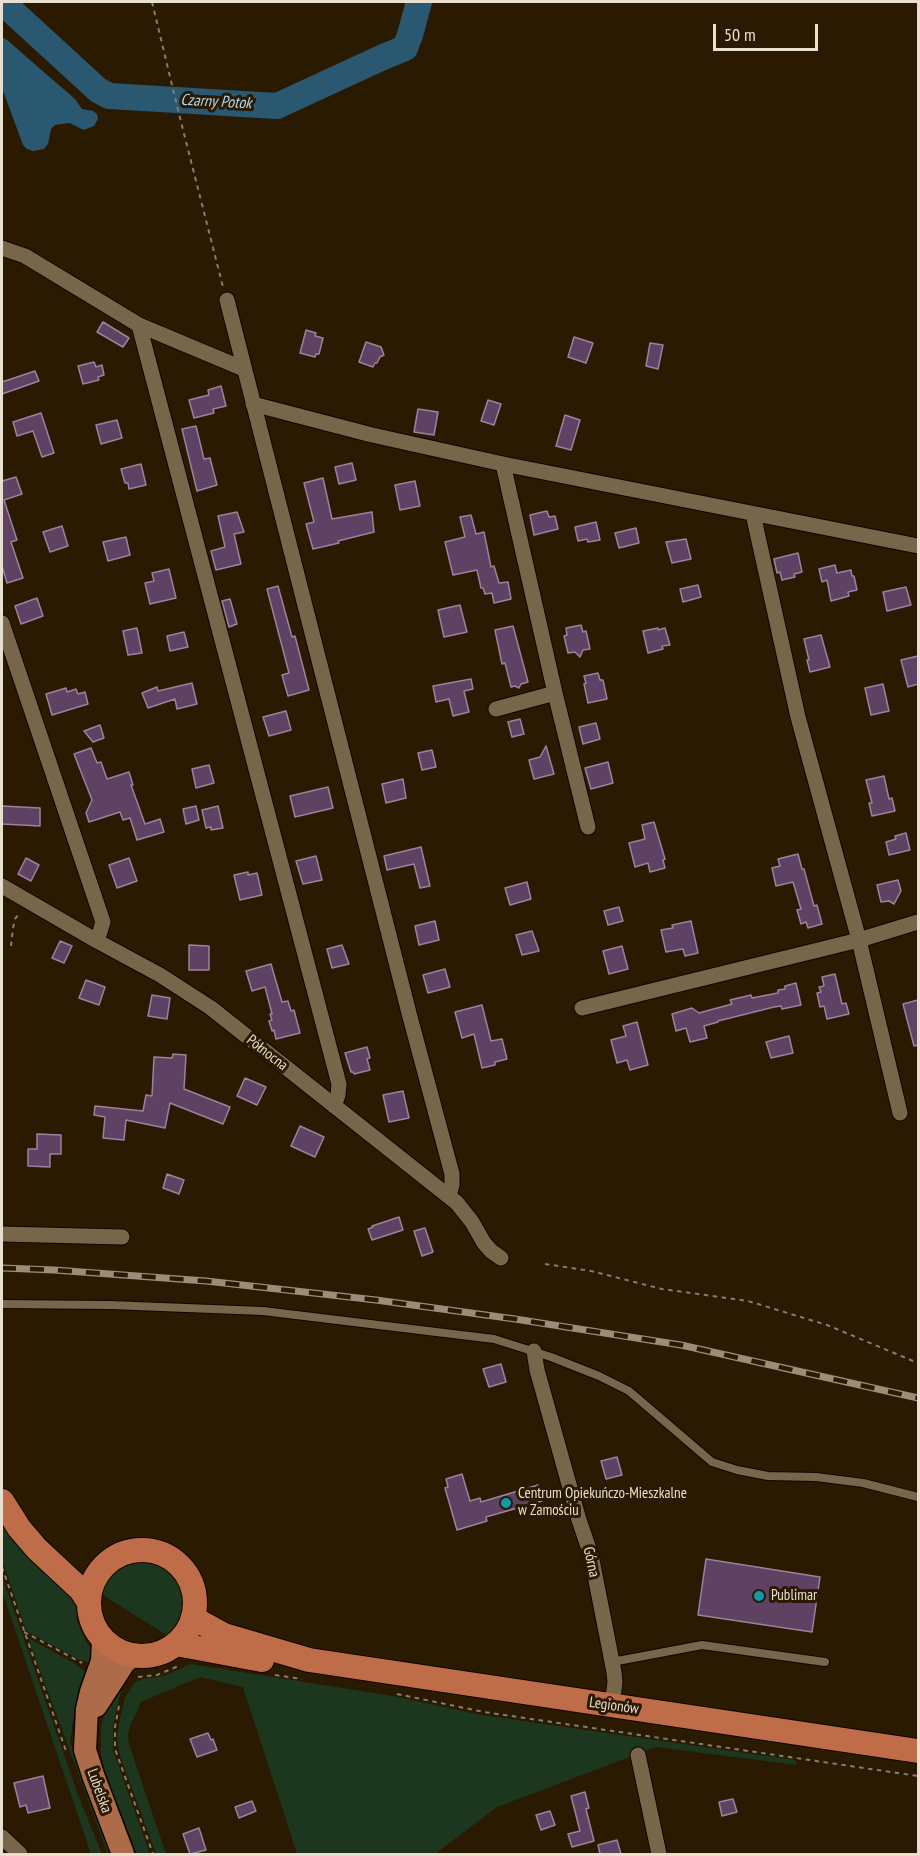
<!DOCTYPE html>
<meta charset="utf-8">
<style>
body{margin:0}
#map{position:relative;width:920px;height:1856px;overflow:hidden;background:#291a01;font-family:"PT Sans Narrow",sans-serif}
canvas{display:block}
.frame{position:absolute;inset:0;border:3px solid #e9dfd0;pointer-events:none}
.scale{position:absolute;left:713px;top:24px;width:105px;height:27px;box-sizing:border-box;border:3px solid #e9dfd0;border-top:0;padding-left:8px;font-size:18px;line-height:21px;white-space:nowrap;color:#e9dfd0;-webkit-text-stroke:4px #291a01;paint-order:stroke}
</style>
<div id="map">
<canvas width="920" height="1856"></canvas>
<div class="frame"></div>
<div class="scale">50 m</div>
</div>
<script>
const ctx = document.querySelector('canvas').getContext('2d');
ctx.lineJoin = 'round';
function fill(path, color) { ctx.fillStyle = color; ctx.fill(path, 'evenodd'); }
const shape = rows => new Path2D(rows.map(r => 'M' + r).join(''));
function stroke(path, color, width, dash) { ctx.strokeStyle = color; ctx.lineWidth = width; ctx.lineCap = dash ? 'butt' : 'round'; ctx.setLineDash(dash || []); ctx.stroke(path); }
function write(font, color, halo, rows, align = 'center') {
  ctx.font = font + ' "PT Sans Narrow",sans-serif'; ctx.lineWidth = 6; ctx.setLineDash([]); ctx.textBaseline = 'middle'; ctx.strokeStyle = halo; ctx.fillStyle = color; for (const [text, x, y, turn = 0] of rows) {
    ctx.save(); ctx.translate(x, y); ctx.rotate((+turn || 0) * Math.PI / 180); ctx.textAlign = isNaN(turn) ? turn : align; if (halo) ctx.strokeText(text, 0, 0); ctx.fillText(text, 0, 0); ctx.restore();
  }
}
fill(shape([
 [2,1519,75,1600,77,1621,84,1638,93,1652,92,1664,78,1659,26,1631,2,1559],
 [140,1561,148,1562,164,1568,171,1573,180,1586,183,1594,183,1611,177,1627,168,1636,101,1594,105,1582,116,1570,123,1565],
 [2,1576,78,1795,102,1854,91,1854,2,1591],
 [28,1638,74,1663,88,1674,75,1707,70,1742,111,1854,108,1854],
 [191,1664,393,1696,481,1715,795,1760,797,1765,656,1747,497,1807,435,1854,297,1854,243,1687,200,1677,141,1702,130,1726,128,1736,129,1744,166,1854,156,1854,120,1756,117,1738,119,1723,125,1698,134,1683,142,1679,164,1676],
 [115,1687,121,1691,113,1726,113,1750,150,1854,137,1854,106,1774,101,1755,101,1728,106,1707]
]), '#1d371e');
fill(shape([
 [2,37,7,40,75,99,82,109,93,111,97,114,98,119,94,126,84,130,69,123,55,125,51,129,48,144,44,149,33,151,27,149,23,145,2,88]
]), '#2a5870');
stroke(shape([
 [2,2,98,90,109,96,277,106,381,58,405,48,410,35,419,2]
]), '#2a5870', 26);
const building = shape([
 [103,322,129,338,123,347,97,332,103,322],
 [306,330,316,333,315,336,323,338,319,354,316,354,315,357,300,353,306,330],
 [574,337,593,343,586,363,568,357,574,337],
 [366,342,381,347,384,355,380,357,377,363,375,363,373,367,359,362,366,342],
 [650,343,663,345,658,369,646,366,650,343],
 [94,362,96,367,102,365,104,375,98,377,99,380,83,384,78,366,94,362],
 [35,371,39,381,2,394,2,382,35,371],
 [221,386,226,406,213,409,214,413,194,418,189,400,209,395,208,390,221,386],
 [488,400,501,404,494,425,481,421,488,400],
 [418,409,438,412,434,435,414,432,418,409],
 [41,413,54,453,42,457,33,431,17,436,13,422,41,413],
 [565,415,580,420,571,450,556,446,565,415],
 [117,420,122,438,101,444,96,425,117,420],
 [196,426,204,459,210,458,217,485,197,491,182,429,196,426],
 [352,463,356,480,339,484,335,467,352,463],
 [141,464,146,485,129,489,128,483,125,483,121,469,141,464],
 [16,477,22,494,4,500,17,540,11,542,23,578,7,583,2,566,2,481,16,477],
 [323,478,332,519,372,512,374,532,338,541,339,543,313,549,306,524,314,522,304,483,323,478],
 [415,481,420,506,400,510,395,485,415,481],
 [547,511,549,517,555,516,558,529,534,535,530,515,547,511],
 [237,512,244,532,234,534,241,564,216,570,211,551,225,547,218,516,237,512],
 [471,515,476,534,484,532,491,567,494,566,499,583,508,582,511,599,494,603,492,593,485,594,483,588,481,588,477,570,453,575,445,542,465,537,460,517,471,515],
 [596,522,600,540,588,542,587,539,578,541,575,527,596,522],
 [62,526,68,546,50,552,43,532,62,526],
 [636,528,639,543,619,548,615,533,636,528],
 [126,537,130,555,108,561,103,542,126,537],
 [686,539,691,559,672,563,666,542,686,539],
 [798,553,802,572,794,574,795,577,782,580,780,572,777,573,774,559,798,553],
 [835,565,837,573,851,570,852,576,854,576,857,590,848,592,849,596,831,601,827,580,822,582,819,569,835,565],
 [169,569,176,598,150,604,145,583,154,581,152,573,169,569],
 [698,585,701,597,683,602,680,589,698,585],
 [278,586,292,637,295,636,309,690,288,696,282,675,289,673,267,589,278,586],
 [906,587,911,605,887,611,883,592,906,587],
 [37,598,43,616,21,624,15,606,37,598],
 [230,599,237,624,229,627,222,601,230,599],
 [460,605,467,632,444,637,438,610,460,605],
 [581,625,583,632,586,631,590,649,583,650,580,657,575,652,568,653,564,636,567,635,566,628,581,625],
 [513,626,528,682,521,684,519,688,515,686,511,687,505,663,502,664,495,630,513,626],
 [137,628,142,653,128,655,123,631,137,628],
 [658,628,658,630,665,628,670,645,662,646,663,649,648,653,643,631,658,628],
 [184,632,188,647,170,651,167,636,184,632],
 [821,635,830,667,810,672,807,660,809,660,804,639,821,635],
 [918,656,918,684,908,687,901,660,918,656],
 [598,673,600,680,603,680,607,699,588,703,584,684,586,683,584,676,598,673],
 [471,679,473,689,464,691,469,712,453,716,449,699,436,702,433,686,471,679],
 [192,683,197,704,177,709,175,699,148,708,142,693,157,687,158,691,192,683],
 [883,684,889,711,871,715,865,688,883,684],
 [66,688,67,692,76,689,78,694,85,692,88,704,52,715,46,694,66,688],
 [286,711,291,730,269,736,263,717,286,711],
 [520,719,524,734,512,737,508,722,520,719],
 [596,723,600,739,583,744,579,727,596,723],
 [100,725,104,738,93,742,84,731,100,725],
 [546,746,554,774,534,779,529,760,540,757,546,746],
 [91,748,97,763,101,762,107,779,129,772,133,785,131,785,145,824,160,819,164,832,137,840,130,818,123,820,120,812,89,822,86,813,92,800,74,754,91,748],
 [432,750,436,767,422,770,418,753,432,750],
 [608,762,613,783,591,789,585,768,608,762],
 [209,765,214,783,196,788,192,769,209,765],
 [884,776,889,799,892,798,895,811,872,816,869,803,872,803,866,780,884,776],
 [403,779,406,798,386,803,382,784,403,779],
 [328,787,333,808,295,817,290,796,328,787],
 [2,806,40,808,40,826,2,824,2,806],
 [196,806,199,820,186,824,183,809,196,806],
 [218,806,223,828,211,830,211,827,206,828,202,810,218,806],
 [654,822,665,859,663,860,665,868,650,872,648,863,635,867,629,843,645,839,642,825,654,822],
 [906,833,910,850,889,855,886,842,896,839,895,836,906,833],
 [421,847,430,886,420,888,414,864,387,870,384,856,421,847],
 [798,854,802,869,804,869,814,906,817,905,822,924,808,928,806,922,801,924,797,910,801,909,793,882,776,886,772,868,780,866,778,859,798,854],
 [316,856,322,880,303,884,296,861,316,856],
 [26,858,39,865,31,881,18,874,26,858],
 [129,858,137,881,117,888,109,865,129,858],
 [248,872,248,875,257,873,262,895,240,900,234,875,248,872],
 [898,880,901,891,894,904,889,901,881,902,877,885,898,880],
 [527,882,531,899,510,905,505,888,527,882],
 [619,907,623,921,608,925,604,911,619,907],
 [435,921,439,940,419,945,415,926,435,921],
 [691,921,698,953,685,956,683,949,666,952,661,930,673,928,672,925,691,921],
 [532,931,539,951,522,955,516,935,532,931],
 [60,941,72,946,64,963,52,958,60,941],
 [189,945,209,946,209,970,189,970,189,945],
 [342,945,349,964,332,968,327,949,342,945],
 [622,946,628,969,609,974,603,951,622,946],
 [271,964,282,1002,288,1001,291,1011,294,1010,300,1033,276,1039,274,1030,272,1031,269,1021,272,1020,270,1014,272,1014,265,987,252,991,246,971,271,964],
 [445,969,450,987,428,993,423,975,445,969],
 [835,974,842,1004,846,1003,849,1014,827,1019,824,1006,820,1007,817,993,821,992,819,987,824,986,822,977,835,974],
 [86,980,105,987,99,1005,79,998,86,980],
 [796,983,801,1005,782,1009,781,1006,774,1007,718,1021,718,1022,704,1026,707,1038,690,1042,686,1028,676,1031,672,1014,692,1008,699,1013,732,1004,730,1000,751,995,752,998,778,993,778,990,785,989,785,986,796,983],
 [152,995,170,998,167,1019,148,1016,152,995],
 [918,1000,918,1045,914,1046,903,1004,918,1000],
 [482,1005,491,1041,502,1039,507,1059,495,1062,495,1065,482,1068,474,1034,462,1038,455,1012,482,1005],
 [637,1022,648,1065,630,1070,627,1060,617,1063,611,1040,626,1036,623,1026,637,1022],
 [789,1036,793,1053,771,1058,766,1042,789,1036],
 [367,1047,370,1058,367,1059,370,1070,354,1074,353,1072,351,1072,345,1053,367,1047],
 [173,1054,186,1055,184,1089,230,1107,223,1124,170,1103,165,1128,126,1120,124,1140,103,1138,105,1117,94,1115,95,1106,143,1111,146,1095,152,1096,154,1057,172,1058,173,1054],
 [245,1078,266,1087,257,1105,237,1096,245,1078],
 [403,1091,409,1118,389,1122,383,1095,403,1091],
 [300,1126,324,1137,315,1157,291,1146,300,1126],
 [37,1134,61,1135,61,1154,50,1154,50,1167,28,1166,28,1149,37,1149,37,1134],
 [167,1174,184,1180,179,1194,163,1188,167,1174],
 [399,1217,403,1230,372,1240,368,1229,373,1227,372,1226,399,1217],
 [425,1228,433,1252,422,1256,414,1231,425,1228],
 [501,1364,506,1382,489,1387,483,1369,501,1364],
 [617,1457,622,1475,606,1479,601,1461,617,1457],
 [462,1474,470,1501,480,1498,481,1502,538,1485,542,1501,486,1517,487,1521,457,1530,445,1488,448,1487,446,1479,462,1474],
 [706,1559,820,1577,812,1632,698,1615,706,1559],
 [208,1733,211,1740,213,1739,217,1750,197,1757,190,1739,208,1733],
 [43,1776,50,1808,28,1813,26,1805,20,1807,14,1783,43,1776],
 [585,1792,589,1808,586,1809,594,1841,572,1847,568,1834,580,1831,571,1796,585,1792],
 [733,1799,737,1812,722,1816,719,1802,733,1799],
 [252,1801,256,1811,239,1818,235,1807,252,1801],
 [550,1811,555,1825,541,1830,536,1815,550,1811],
 [199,1828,206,1850,190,1854,183,1834,199,1828],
 [617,1840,621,1854,600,1854,598,1845,617,1840]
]);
fill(building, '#5f4263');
stroke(building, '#9a839d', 1.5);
const service = shape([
 [2,1304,110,1305,263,1311,494,1339,551,1357,599,1376,629,1391,712,1462,737,1470,768,1476,816,1477,863,1483,918,1497],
 [612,1662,702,1645,825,1662]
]);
const minor = shape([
 [2,248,25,256,139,325,244,369],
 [227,300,409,1013,452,1174,452,1185,449,1196],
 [139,325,339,1084,338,1095,334,1106],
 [253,404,372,435,503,464,918,546],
 [503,464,555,693,588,827],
 [753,514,798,717,859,940,900,1113],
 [2,623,103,922,97,941],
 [496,709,555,693],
 [2,886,97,941,160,975,211,1008,457,1203,472,1222,484,1243,491,1251,501,1258],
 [582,1008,859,940,918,922],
 [2,1234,122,1237],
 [534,1351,537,1370,579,1520,591,1555,614,1672,615,1682,612,1705],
 [638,1755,659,1854],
 [2,1837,20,1854]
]);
const primary = shape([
 [103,1641,102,1661,91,1692,87,1709,85,1750,93,1775,123,1854],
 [96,1706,124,1663,132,1656]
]);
const trunk = shape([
 [2,1501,19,1528,37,1549,81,1590,88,1601],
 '89 1603a53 53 0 1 1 106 0a53 53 0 1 1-106 0Z',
 [193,1618,224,1635,309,1660,918,1751],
 [176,1644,262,1660]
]);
stroke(service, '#110500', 10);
stroke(minor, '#110500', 17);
stroke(primary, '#110500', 25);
stroke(trunk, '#110500', 26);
stroke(shape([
 [152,2,179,114,223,287],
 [11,946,13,928,15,919,20,912],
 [545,1264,591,1271,662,1289,748,1301,827,1325,918,1363],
 [2,1567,66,1751],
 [24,1632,82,1663],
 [275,1675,302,1679],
 [138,1677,157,1675,181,1665],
 [397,1694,484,1712,918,1776],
 [119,1706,115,1727,115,1749,153,1854]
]), '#897c68', 2, [4.5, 4.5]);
stroke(service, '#78664a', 8);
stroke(minor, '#78664a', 15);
stroke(primary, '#ad6b49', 22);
stroke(trunk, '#bf6d48', 24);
const rail = shape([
 [2,1268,54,1270,206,1281,376,1300,515,1319,681,1345,918,1398]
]);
stroke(rail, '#9a8e7b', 7);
stroke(rail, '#291a01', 4.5, [14]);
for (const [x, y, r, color] of [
 [506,1503,6,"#0f9aa8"],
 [759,1596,6,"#0f9aa8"]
]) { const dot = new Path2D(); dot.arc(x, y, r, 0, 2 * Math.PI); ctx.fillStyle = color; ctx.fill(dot); stroke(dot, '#291a01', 2); }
write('15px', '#e9dfd0', '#291a01', [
 ["Północna",267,1053,38],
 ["Górna",591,1562,78],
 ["Legionów",614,1706,8],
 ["Lubelska",99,1791,70]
]);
write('15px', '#e9dfd0', '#291a01', [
 ["Centrum Opiekuńczo-Mieszkalne",518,1494],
 ["w Zamościu",518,1511],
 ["Publimar",771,1596]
], 'left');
write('italic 16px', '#b1dcf5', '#291a01', [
 ["Czarny Potok",216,102,3]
]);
</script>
